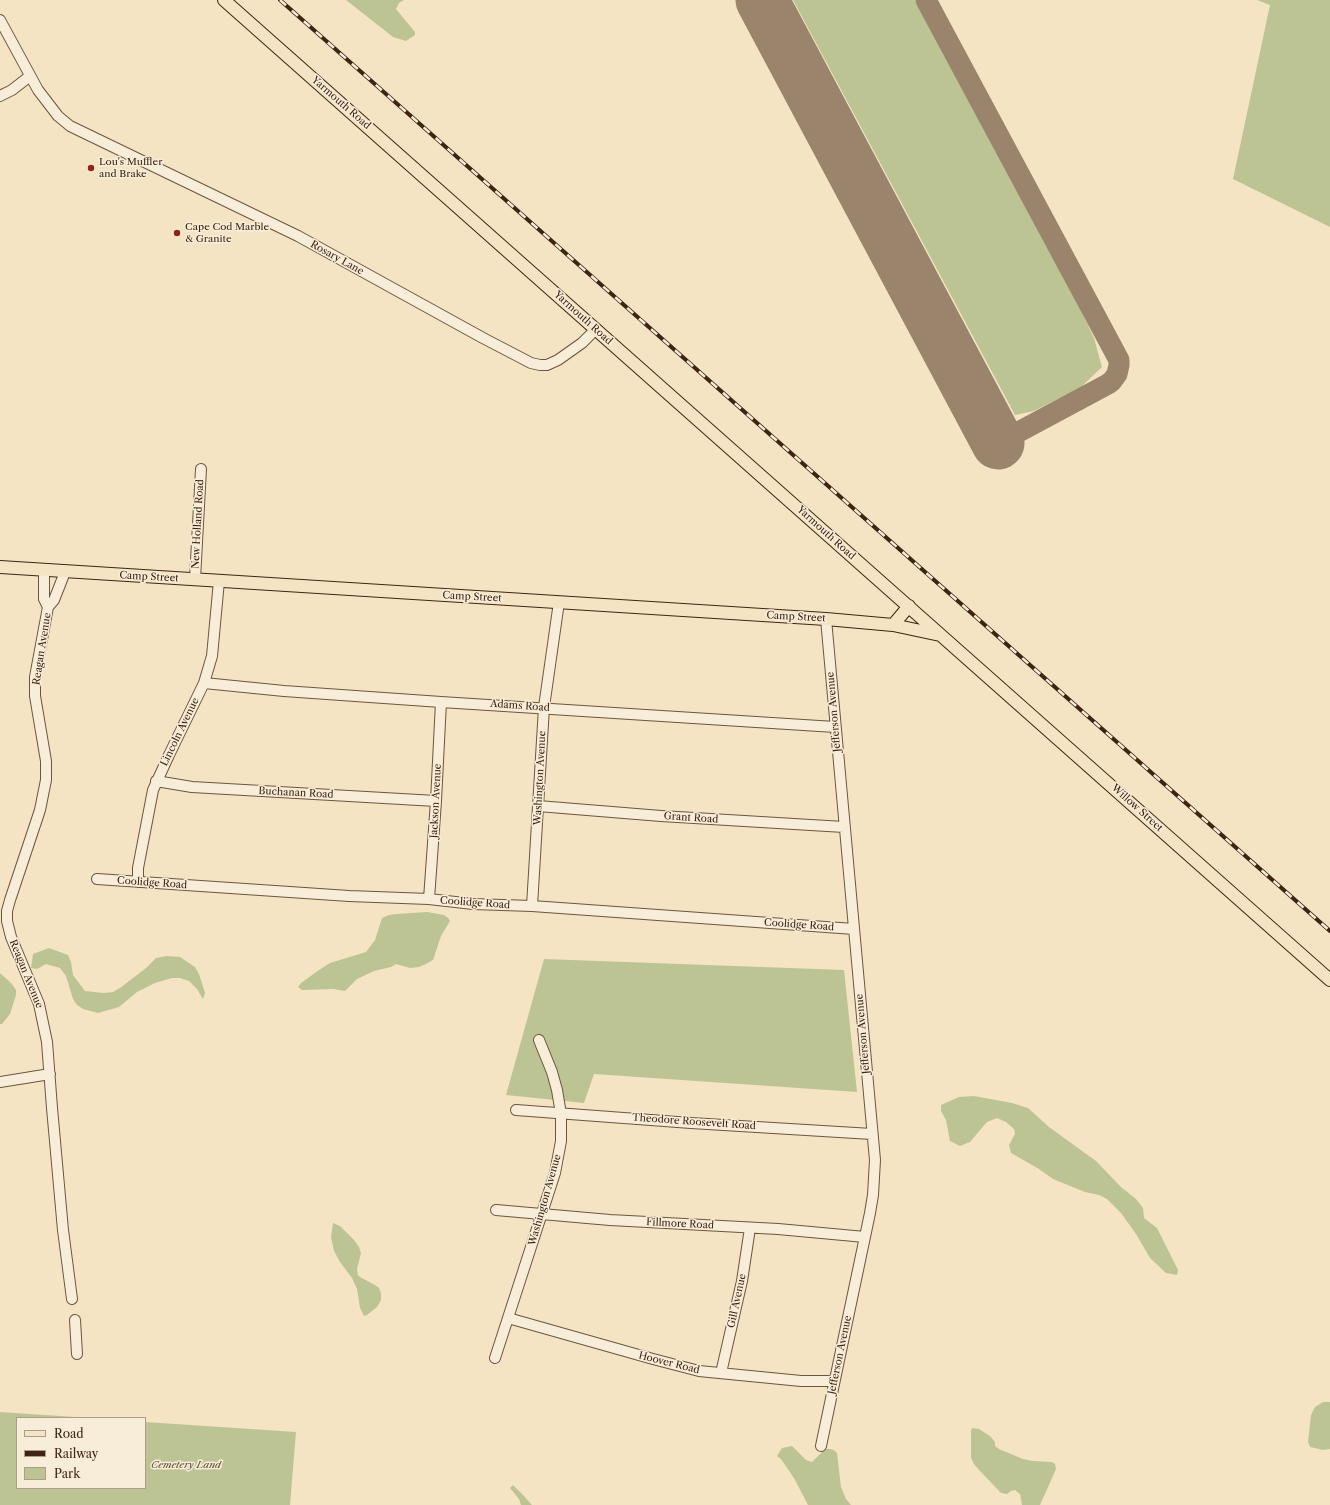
<!DOCTYPE html>
<style>
body{margin:0}
#map{position:relative;width:1330px;height:1505px;overflow:hidden;background:#f5e4c3;font-family:"Libre Caslon Text",serif}
canvas{display:block}
.legend{position:absolute;left:16px;top:1417px;width:130px;height:72px;box-sizing:border-box;background:#f8edd8;border:1px solid #ae9d89;margin:0;padding:5px 7px;list-style:none;font-size:12px;color:#3e2513}
.legend li{display:flex;align-items:center;gap:8px;height:20px}
.legend b{width:20px;border:1px solid #ae9d89}
</style>
<div id="map">
<canvas width="1330" height="1505"></canvas>
<ul class="legend">
<li><b style="height:5px;background:#f5e4c3"></b>Road</li>
<li><b style="height:5px;background:#3e2513"></b>Railway</li>
<li><b style="height:11px;background:#bdc493"></b>Park</li>
</ul>
</div>
<script>
const ctx = document.querySelector('canvas').getContext('2d');
ctx.lineJoin = 'round';
function fill(path, color) { ctx.fillStyle = color; ctx.fill(path, 'evenodd'); }
const shape = rows => new Path2D(rows.map(r => 'M' + r).join(''));
function stroke(path, color, width, dash) { ctx.strokeStyle = color; ctx.lineWidth = width; ctx.lineCap = dash ? 'butt' : 'round'; ctx.setLineDash(dash || []); ctx.stroke(path); }
function write(font, color, halo, rows, align = 'center') {
  ctx.font = font + ' "Libre Caslon Text",serif'; ctx.lineWidth = 3; ctx.setLineDash([]); ctx.textBaseline = 'middle'; ctx.strokeStyle = halo; ctx.fillStyle = color; for (const [text, x, y, turn = 0] of rows) {
    ctx.save(); ctx.translate(x, y); ctx.rotate((+turn || 0) * Math.PI / 180); ctx.textAlign = isNaN(turn) ? turn : align; if (halo) ctx.strokeText(text, 0, 0); ctx.fillText(text, 0, 0); ctx.restore();
  }
}
fill(shape([
 [346,0,404,0,399,3,396,9,415,32,415,35,406,41,393,37],
 [793,0,915,0,1077,302,1094,338,1102,367,1080,388,1034,411,1015,415],
 [1257,0,1330,0,1330,227,1233,179,1270,5],
 [427,912,444,915,448,918,450,921,441,936,433,960,426,964,419,967,410,968,396,964,391,967,374,971,357,979,345,991,333,989,302,990,298,987,301,983,319,970,330,963,366,952,375,940,382,918,389,915,397,914],
 [49,948,68,955,71,962,73,975,85,991,104,993,113,992,120,988,146,968,156,958,167,956,180,957,195,967,199,974,205,993,203,999,197,989,189,981,180,978,172,978,155,983,137,992,119,1007,98,1013,83,1009,77,1005,73,999,66,976,60,968,46,964,37,969,31,968,33,954],
 [544,959,844,970,857,1092,594,1074,584,1103,506,1095],
 [0,973,11,983,16,990,16,995,10,1014,2,1024,0,1024],
 [974,1096,1012,1103,1028,1108,1049,1127,1096,1161,1121,1187,1136,1199,1143,1208,1144,1218,1157,1228,1178,1270,1177,1275,1166,1273,1150,1258,1136,1234,1121,1213,1107,1199,1099,1195,1085,1192,1053,1179,1039,1169,1011,1153,1009,1145,1015,1134,1014,1129,1006,1122,997,1118,987,1122,970,1142,960,1146,950,1141,946,1120,941,1111,941,1105,959,1097],
 [333,1223,340,1226,354,1240,359,1247,361,1253,357,1269,358,1275,360,1277,375,1285,379,1288,381,1293,381,1300,377,1307,367,1315,364,1316,360,1308,357,1289,352,1278,340,1262,334,1251,331,1237],
 [1323,1402,1330,1402,1330,1449,1323,1450,1310,1447,1308,1442,1311,1415,1315,1407],
 [0,1412,90,1418,17,1418,17,1488,145,1488,145,1422,296,1432,290,1505,0,1505],
 [972,1428,979,1429,990,1436,995,1442,995,1446,999,1449,1023,1459,1033,1461,1052,1462,1055,1464,1056,1469,1040,1505,1022,1505,1020,1494,1015,1490,1011,1491,1007,1494,1001,1493,979,1470,974,1464,971,1458,971,1431],
 [792,1446,806,1460,812,1462,825,1449,830,1449,834,1450,837,1453,841,1487,846,1499,851,1505,808,1505,794,1478,781,1459,777,1456,782,1448],
 [513,1485,523,1495,532,1505,521,1505,519,1499,510,1488]
]), '#bdc493');
stroke(shape([
 [926,0,1119,360,1119,365,1117,374,1112,381,1108,384,998,443]
]), '#9a846b', 21);
stroke(shape([
 [762,0,998,443]
]), '#9a846b', 53);
const minor = shape([
 [0,20,38,90,58,116,70,126,298,236,483,338,531,363,540,365,547,365,558,360,582,343,596,329],
 [0,96,12,90,30,76],
 [44,570,44,599,48,607],
 [65,572,54,600,48,607,35,677,35,696,46,761,46,780,40,810,10,900,7,911,7,921,11,937,39,1004,47,1042,52,1108,63,1230,72,1299],
 [195,579,201,469],
 [204,683,284,691,441,702,835,727],
 [156,781,192,787,436,801],
 [538,806,661,816,844,827],
 [97,879,349,896,429,899,473,904,532,906,854,929],
 [138,882,138,868,153,790,169,755,204,683,212,656,219,581],
 [429,899,436,801,441,702],
 [532,906,544,707,559,602],
 [0,1082,50,1074],
 [516,1110,691,1123,872,1134],
 [496,1210,610,1220,778,1229,865,1237],
 [508,1318,653,1359,699,1371,801,1381,834,1381],
 [75,1320,77,1354],
 [495,1358,555,1173,561,1141,561,1114,557,1090,552,1072,539,1040],
 [721,1373,742,1281,750,1228],
 [821,1446,870,1213,873,1195,875,1160,826,619]
]);
const major = shape([
 [224,0,1330,980],
 [0,567,826,619,893,625,940,635],
 [893,625,909,606]
]);
stroke(minor, '#6c553f', 12);
stroke(major, '#3e2513', 14);
stroke(minor, '#f8edd8', 10);
stroke(major, '#f5e4c3', 12);
const rail = shape([
 [280,0,1330,931]
]);
stroke(rail, '#3e2513', 4);
stroke(rail, '#f8edd8', 2.5, [8]);
for (const [x, y, r, color] of [
 [91,168,4,"#8f2418"],
 [177,233,4,"#8f2418"]
]) { const dot = new Path2D(); dot.arc(x, y, r, 0, 2 * Math.PI); ctx.fillStyle = color; ctx.fill(dot); stroke(dot, '#f8edd8', 1.5); }
write('10px', '#3e2513', '#f8edd8', [
 ["Yarmouth Road",341,103,41],
 ["Rosary Lane",337,258,29],
 ["Yarmouth Road",583,318,42],
 ["New Holland Road",198,524,-87],
 ["Yarmouth Road",826,533,42],
 ["Camp Street",149,577,3],
 ["Camp Street",472,597,3],
 ["Camp Street",796,617,3],
 ["Reagan Avenue",42,649,-81],
 ["Adams Road",520,706,4],
 ["Jefferson Avenue",834,712,-95],
 ["Lincoln Avenue",180,732,-64],
 ["Washington Avenue",540,778,-87],
 ["Buchanan Road",296,793,3],
 ["Jackson Avenue",436,801,-87],
 ["Willow Street",1137,808,42],
 ["Grant Road",691,818,4],
 ["Coolidge Road",152,883,4],
 ["Coolidge Road",475,903,4],
 ["Coolidge Road",799,925,4],
 ["Reagan Avenue",26,974,68],
 ["Jefferson Avenue",863,1034,-95],
 ["Theodore Roosevelt Road",694,1122,4],
 ["Washington Avenue",545,1200,-74],
 ["Fillmore Road",680,1224,3],
 ["Gill Avenue",737,1301,-78],
 ["Jefferson Avenue",840,1355,-78],
 ["Hoover Road",669,1363,14]
]);
write('10px', '#3e2513', '#f8edd8', [
 ["Lou's Muffler",99,162],
 ["and Brake",99,174],
 ["Cape Cod Marble",185,227],
 ["& Granite",185,239]
], 'left');
write('italic 10px', '#5e4d33', '#f8edd8', [
 ["Cemetery Land",186,1465]
]);
</script>
